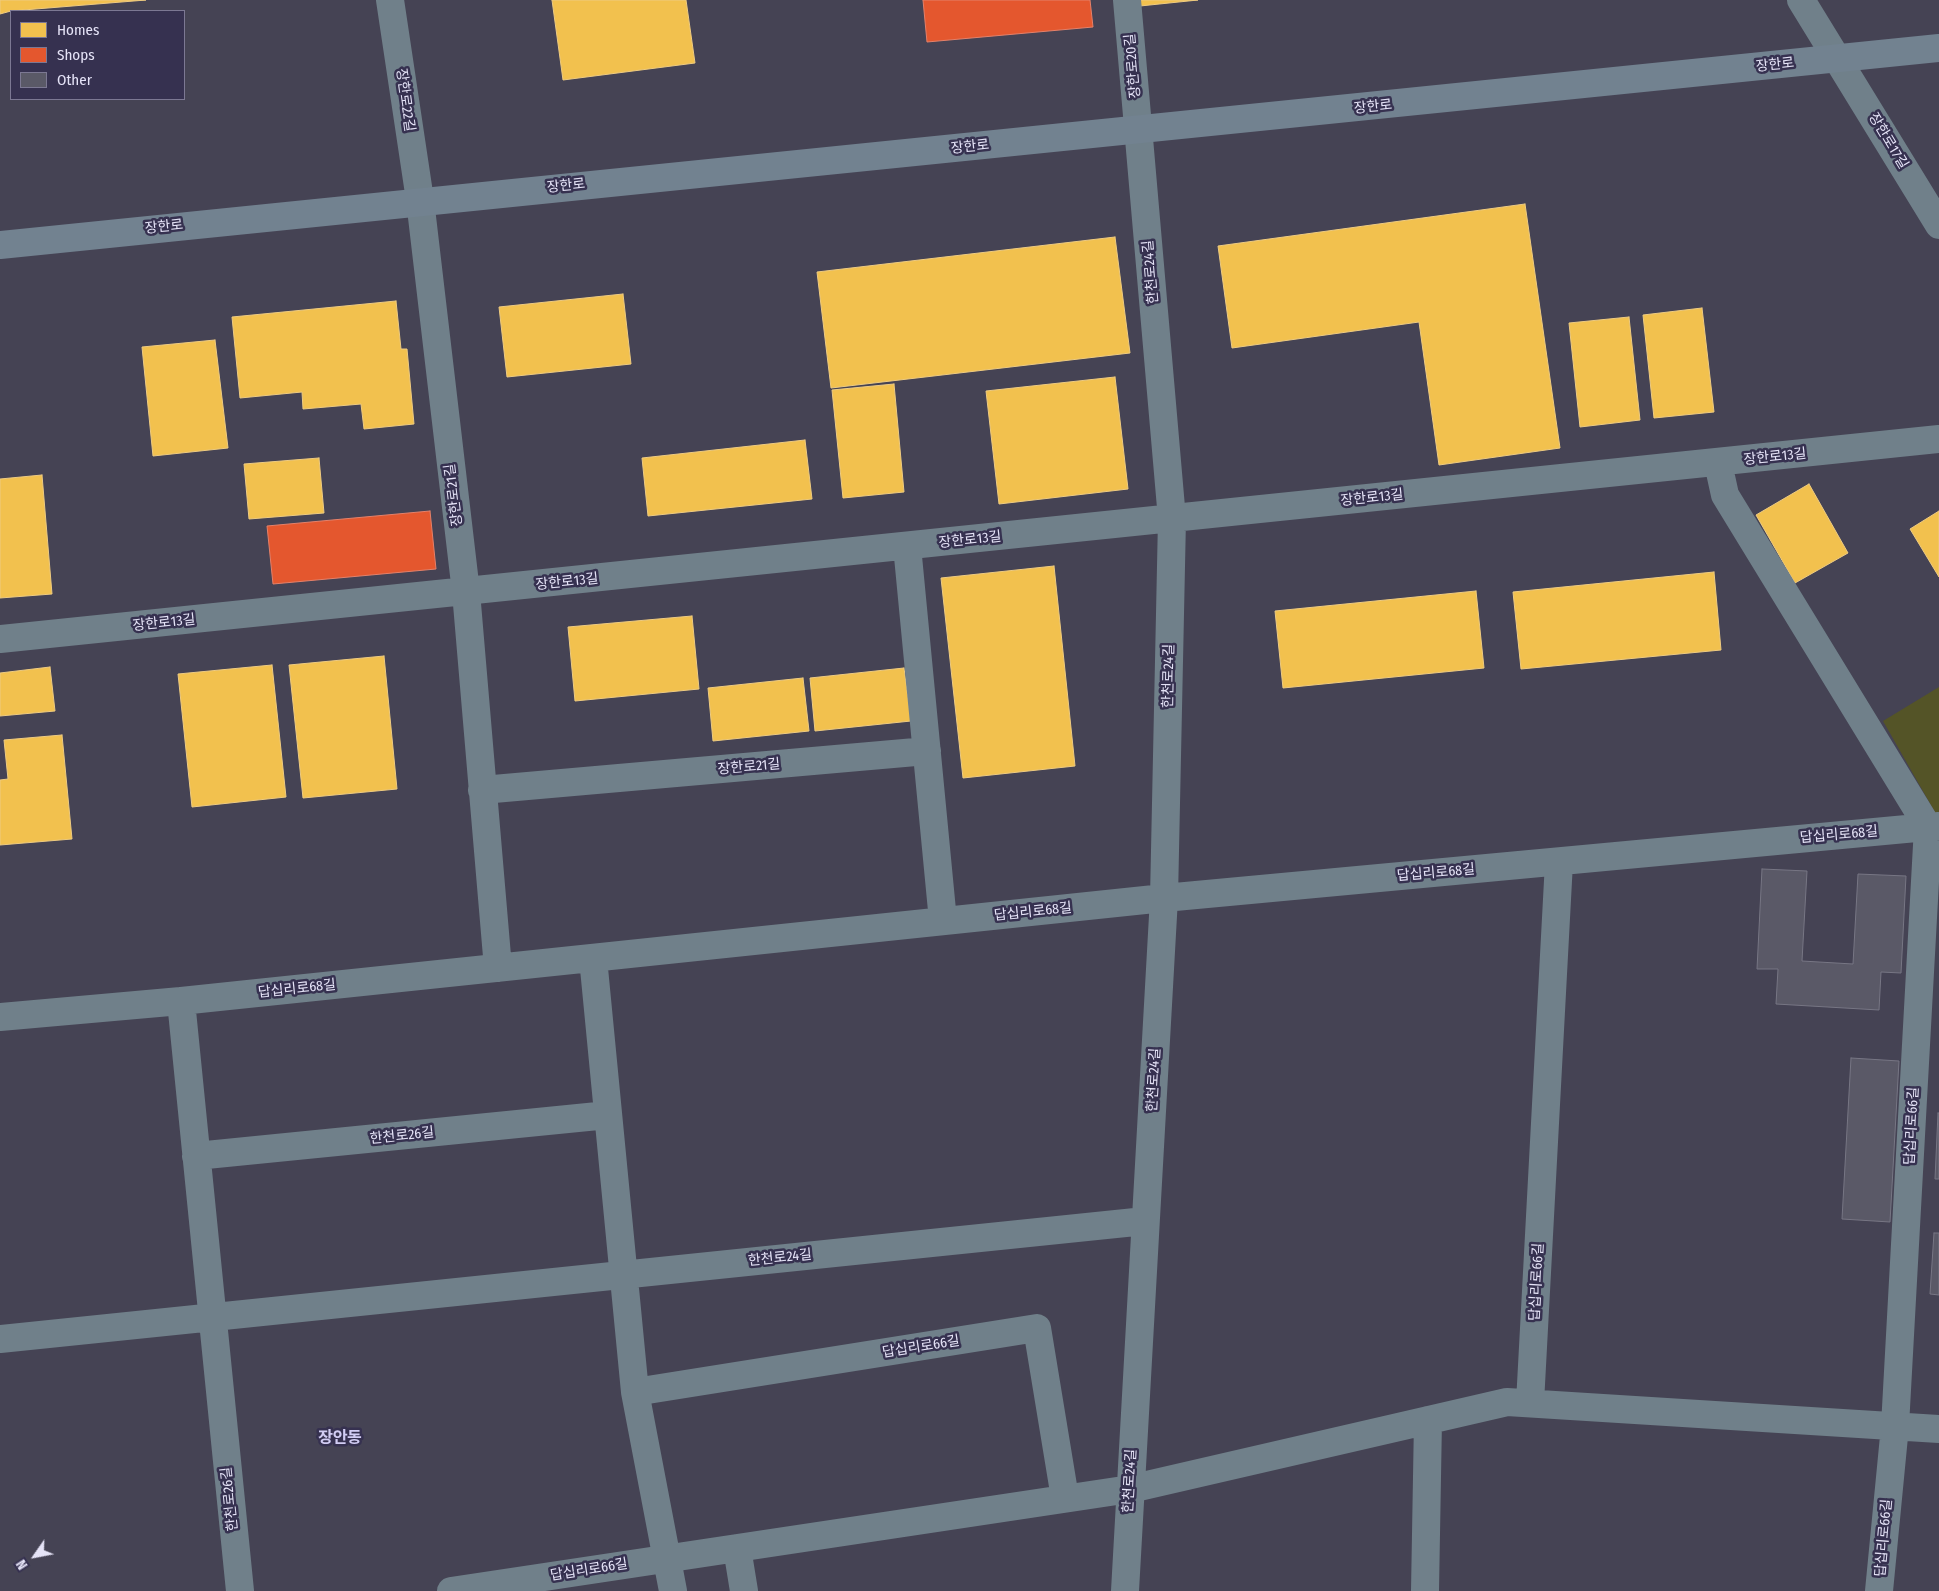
<!DOCTYPE html>
<meta charset="utf-8">
<style>
body{margin:0}
#map{position:relative;width:1939px;height:1591px;overflow:hidden;background:#454354;font-family:"Fira Sans Condensed",sans-serif}
canvas{display:block}
.legend{position:absolute;left:10px;top:10px;width:175px;height:90px;box-sizing:border-box;background:#363150;border:1px solid #7c7893;margin:0;padding:6px 9px;list-style:none;font-size:15px;color:#e5e3f7}
.legend li{display:flex;align-items:center;gap:10px;height:25px}
.legend b{width:25px;border:1px solid #7c7893}
.north{position:absolute;left:10px;top:1531px;width:50px;height:50px;-webkit-text-stroke:4px #363150;paint-order:stroke;rotate:237deg;font-size:14px;font-weight:700;line-height:20px;text-align:center;color:#e5e3f7}
.north::after{content:'';display:block;margin:auto;width:18px;height:22px;background:#e5e3f7;clip-path:polygon(50% 0,100% 100%,50% 72%,0 100%)}
</style>
<div id="map">
<canvas width="1939" height="1591"></canvas>
<ul class="legend">
<li><b style="height:14px;background:#f2c14e"></b>Homes</li>
<li><b style="height:14px;background:#e4572e"></b>Shops</li>
<li><b style="height:14px;background:#5a5967"></b>Other</li>
</ul>
<div class="north">N</div>
</div>
<script>
const ctx = document.querySelector('canvas').getContext('2d');
ctx.lineJoin = 'round';
function fill(path, color) { ctx.fillStyle = color; ctx.fill(path, 'evenodd'); }
const shape = rows => new Path2D(rows.map(r => 'M' + r).join(''));
function stroke(path, color, width, dash) { ctx.strokeStyle = color; ctx.lineWidth = width; ctx.lineCap = dash ? 'butt' : 'round'; ctx.setLineDash(dash || []); ctx.stroke(path); }
function write(font, color, halo, rows, align = 'center') {
  ctx.font = font + ' "Fira Sans Condensed","Noto Sans KR",sans-serif'; ctx.lineWidth = 5; ctx.setLineDash([]); ctx.textBaseline = 'middle'; ctx.strokeStyle = halo; ctx.fillStyle = color; for (const [text, x, y, turn = 0] of rows) {
    ctx.save(); ctx.translate(x, y); ctx.rotate((+turn || 0) * Math.PI / 180); ctx.textAlign = isNaN(turn) ? turn : align; if (halo) ctx.strokeText(text, 0, 0); ctx.fillText(text, 0, 0); ctx.restore();
  }
}
fill(shape([
 [1939,687,1939,814,1936,814,1883,721]
]), '#545427');
const homes = shape([
 [0,0,146,0,11,11,0,14,0,0],
 [552,0,686,0,695,63,563,80,552,0],
 [1139,0,1198,0,1140,6,1139,0],
 [1525,204,1560,448,1439,465,1419,322,1232,348,1218,246,1525,204],
 [1115,237,1130,353,831,388,817,272,1115,237],
 [623,294,631,364,507,377,499,307,623,294],
 [396,301,401,349,407,349,414,424,364,429,361,404,303,409,302,392,240,398,232,317,396,301],
 [1702,308,1714,412,1654,418,1643,315,1702,308],
 [1629,317,1640,420,1580,427,1569,323,1629,317],
 [215,340,228,448,153,456,142,347,215,340],
 [1115,377,1128,489,999,504,986,391,1115,377],
 [894,384,904,492,843,498,832,390,894,384],
 [805,440,812,499,648,516,642,458,805,440],
 [319,458,324,513,249,519,244,464,319,458],
 [42,475,52,594,0,598,0,479,42,475],
 [1809,484,1848,553,1795,583,1756,515,1809,484],
 [1939,511,1939,577,1910,529,1939,511],
 [1054,566,1075,766,963,778,941,578,1054,566],
 [1714,572,1721,650,1521,669,1513,592,1714,572],
 [1476,591,1484,668,1283,688,1275,611,1476,591],
 [692,616,699,689,575,701,568,627,692,616],
 [384,656,397,789,303,798,289,665,384,656],
 [272,665,286,797,192,807,178,674,272,665],
 [50,667,55,711,0,716,0,673,50,667],
 [904,668,911,721,815,731,810,678,904,668],
 [803,678,809,731,713,741,708,688,803,678],
 [62,735,72,839,0,845,0,780,8,779,4,740,62,735]
]);
fill(homes, '#f2c14e');
stroke(homes, '#eecb81', 1);
const shops = shape([
 [923,0,1090,0,1093,27,927,42,923,0],
 [430,511,436,569,273,584,267,526,430,511]
]);
fill(shops, '#e4572e');
stroke(shops, '#e4816a', 1);
const building = shape([
 [1762,869,1807,871,1802,961,1853,964,1858,874,1906,876,1901,973,1881,972,1879,1010,1776,1004,1778,969,1757,969,1762,869],
 [1851,1058,1899,1061,1890,1222,1842,1219,1851,1058],
 [1938,1113,1939,1113,1939,1179,1935,1179,1938,1113],
 [1934,1233,1939,1233,1939,1295,1930,1294,1934,1233]
]);
fill(building, '#5a5967');
stroke(building, '#777684', 1);
stroke(shape([
 [390,0,420,200,466,592,498,968],
 [1801,0,1939,225],
 [1718,463,1725,495,1928,827,1895,1426,1879,1591],
 [907,546,943,921],
 [0,639,1939,439],
 [482,790,927,751],
 [593,958,635,1392,673,1591],
 [181,1001,240,1591],
 [0,1017,181,1001,1164,898,1939,826],
 [196,1156,608,1115],
 [0,1339,1145,1221],
 [635,1392,1037,1328,1065,1498],
 [1530,1403,1559,862],
 [737,1548,744,1591],
 [451,1591,1130,1489,1507,1402,1939,1429],
 [1125,1591,1164,898,1172,519,1127,0],
 [1425,1591,1428,1420]
]), '#70808a', 28);
stroke(shape([
 [0,245,1939,48]
]), '#728290', 28);
write('14px', '#e5e3f7', '#363150', [
 ["장한로",1775,65,-6],
 ["장한로20길",1133,66,-95],
 ["장한로22길",405,100,82],
 ["장한로",1373,107,-6],
 ["장한로17길",1888,141,59],
 ["장한로",970,147,-6],
 ["장한로",566,186,-6],
 ["장한로",164,227,-6],
 ["한천로24길",1151,272,-95],
 ["장한로13길",1775,457,-6],
 ["장한로21길",454,495,-97],
 ["장한로13길",1372,498,-6],
 ["장한로13길",970,540,-6],
 ["장한로13길",567,582,-6],
 ["장한로13길",164,623,-6],
 ["한천로24길",1169,676,-89],
 ["장한로21길",749,767,-5],
 ["답십리로68길",1839,835,-5],
 ["답십리로68길",1436,873,-5],
 ["답십리로68길",1033,912,-6],
 ["답십리로68길",297,989,-6],
 ["한천로24길",1154,1080,-87],
 ["답십리로66길",1912,1126,-87],
 ["한천로26길",402,1136,-6],
 ["한천로24길",780,1258,-6],
 ["답십리로66길",1537,1282,-87],
 ["답십리로66길",921,1347,-9],
 ["한천로24길",1130,1481,-87],
 ["한천로26길",230,1499,-96],
 ["답십리로66길",1884,1538,-85],
 ["답십리로66길",589,1570,-9]
]);
write('bold 16px', '#d1ccf3', '#363150', [
 ["장안동",340,1439]
]);
</script>
